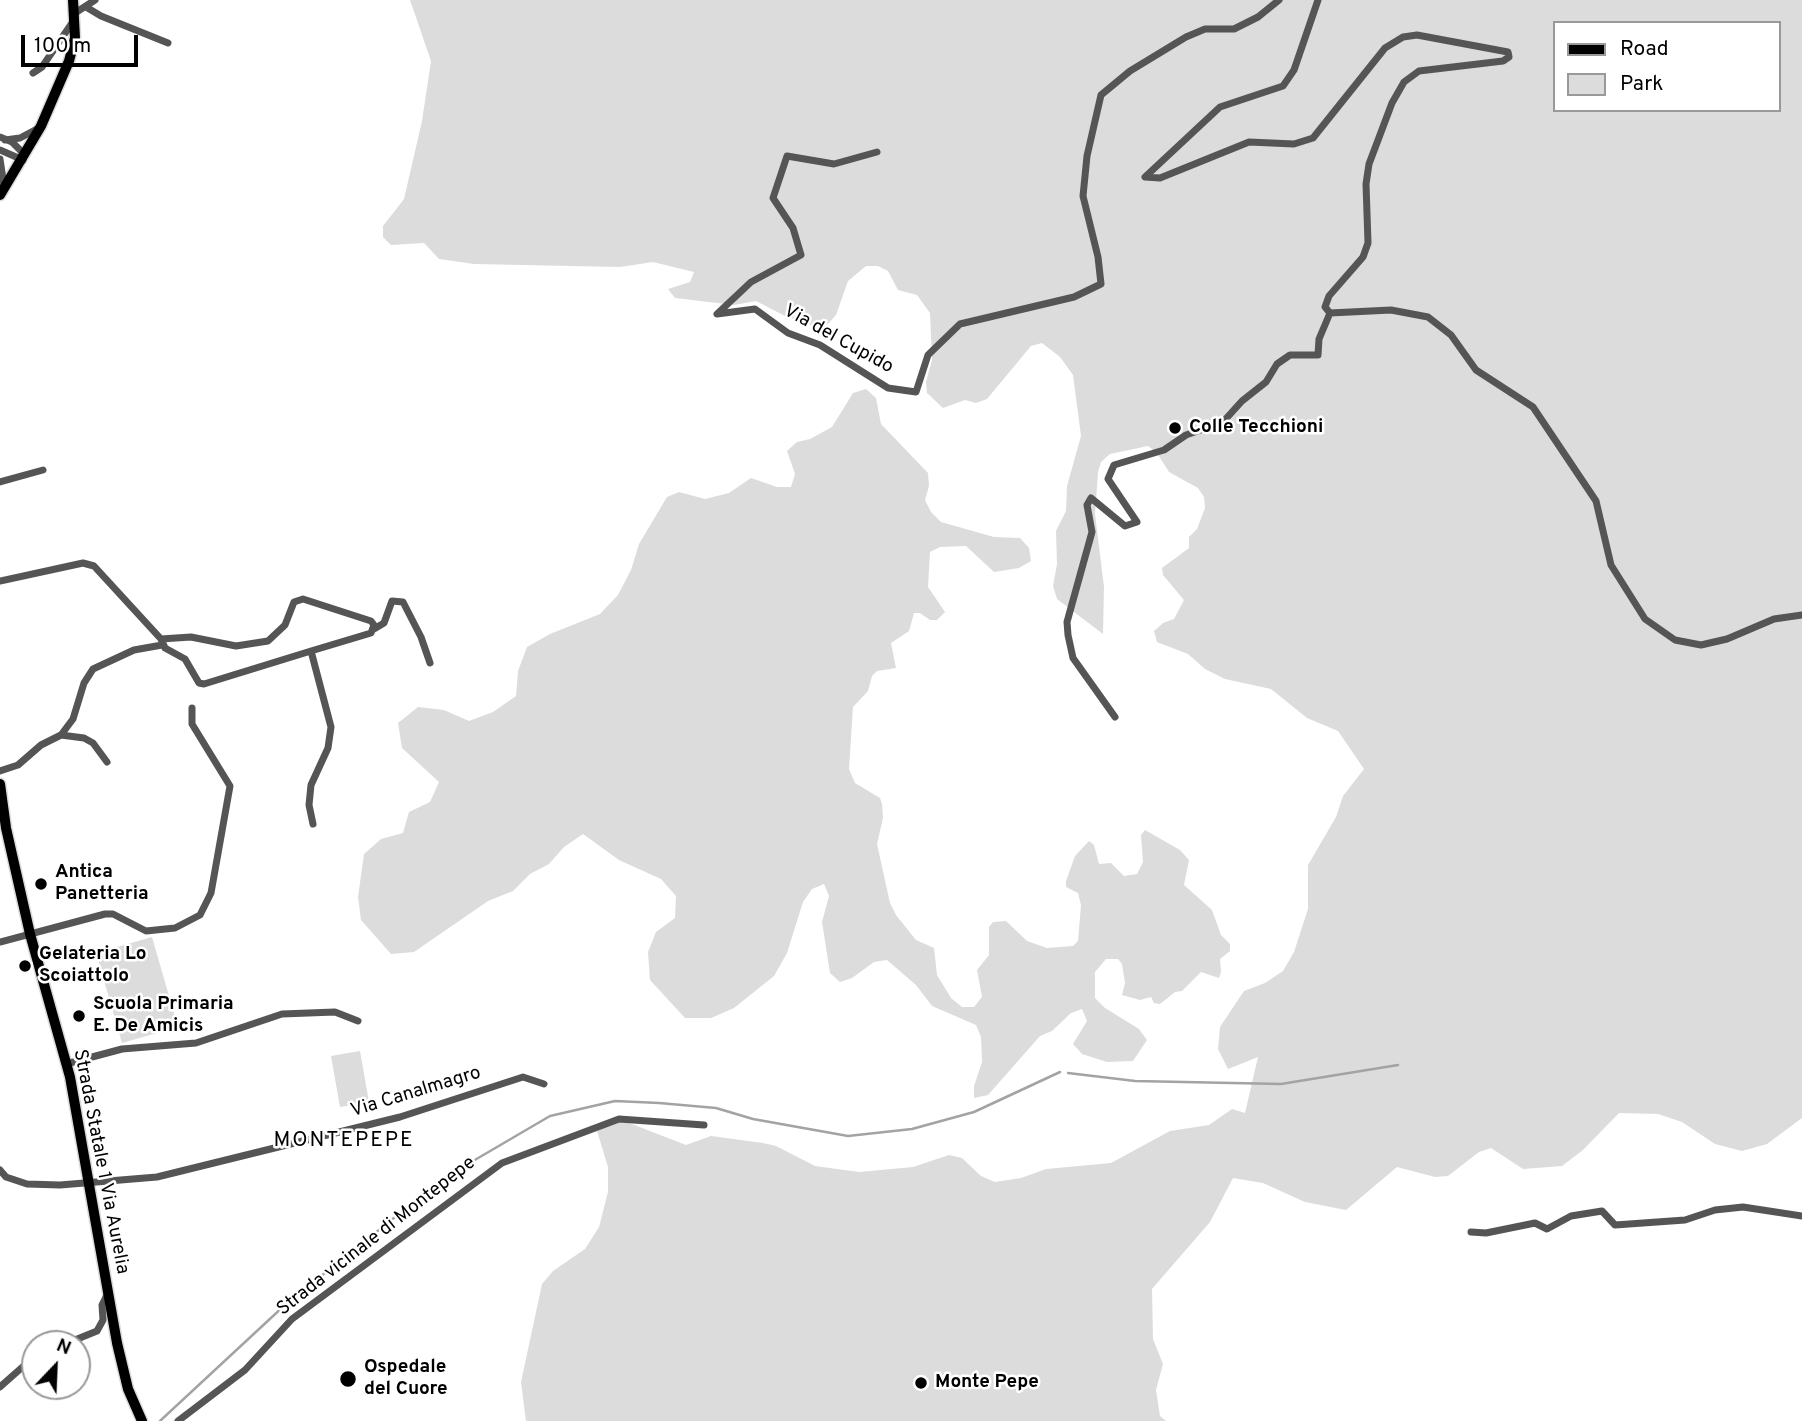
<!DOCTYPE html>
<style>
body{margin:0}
#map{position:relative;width:1802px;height:1421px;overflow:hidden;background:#fff;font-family:Overpass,sans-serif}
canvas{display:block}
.legend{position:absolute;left:1553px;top:21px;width:228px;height:91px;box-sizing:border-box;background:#fff;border:2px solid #999;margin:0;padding:9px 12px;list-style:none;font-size:21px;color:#000}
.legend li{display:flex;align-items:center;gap:14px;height:35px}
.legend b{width:35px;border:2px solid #999}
.north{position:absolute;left:21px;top:1330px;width:70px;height:70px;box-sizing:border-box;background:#fff;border:2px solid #999;border-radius:50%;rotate:23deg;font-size:19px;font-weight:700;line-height:28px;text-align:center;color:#000}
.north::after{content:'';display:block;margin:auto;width:24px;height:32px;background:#000;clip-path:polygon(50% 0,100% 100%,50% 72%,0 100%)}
.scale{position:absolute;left:21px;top:35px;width:117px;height:32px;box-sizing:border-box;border:4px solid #000;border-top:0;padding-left:9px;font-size:21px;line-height:24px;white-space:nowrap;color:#000;-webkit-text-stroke:5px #fff;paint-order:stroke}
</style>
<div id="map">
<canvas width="1802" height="1421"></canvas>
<ul class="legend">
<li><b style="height:9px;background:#000"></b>Road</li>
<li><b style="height:19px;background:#dcdcdc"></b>Park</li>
</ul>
<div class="north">N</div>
<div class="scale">100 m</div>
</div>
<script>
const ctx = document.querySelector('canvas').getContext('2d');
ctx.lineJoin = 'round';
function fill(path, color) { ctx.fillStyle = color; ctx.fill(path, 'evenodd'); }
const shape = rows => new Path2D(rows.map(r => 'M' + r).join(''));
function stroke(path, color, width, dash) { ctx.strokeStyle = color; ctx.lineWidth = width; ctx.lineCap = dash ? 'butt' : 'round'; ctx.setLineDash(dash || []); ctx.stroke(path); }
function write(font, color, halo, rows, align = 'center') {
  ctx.font = font + ' Overpass,sans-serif'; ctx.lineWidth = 5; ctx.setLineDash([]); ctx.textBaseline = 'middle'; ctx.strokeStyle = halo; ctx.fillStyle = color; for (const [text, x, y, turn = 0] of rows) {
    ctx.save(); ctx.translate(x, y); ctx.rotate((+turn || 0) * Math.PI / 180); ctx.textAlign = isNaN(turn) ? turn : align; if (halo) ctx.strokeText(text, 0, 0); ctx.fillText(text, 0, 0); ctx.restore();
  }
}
fill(shape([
 [410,0,1802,0,1802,1118,1767,1144,1742,1151,1715,1144,1682,1122,1658,1114,1619,1113,1583,1150,1562,1166,1523,1169,1491,1148,1479,1152,1448,1176,1435,1177,1397,1167,1346,1210,1305,1202,1263,1183,1233,1178,1210,1222,1152,1289,1153,1339,1163,1364,1156,1390,1160,1416,1166,1421,526,1421,521,1382,542,1284,553,1271,585,1249,599,1227,608,1192,608,1167,597,1131,611,1124,624,1121,686,1145,711,1136,763,1143,776,1146,815,1166,859,1172,913,1167,949,1155,962,1158,981,1176,995,1182,1021,1178,1046,1169,1111,1163,1170,1131,1209,1125,1232,1109,1245,1113,1258,1057,1228,1069,1218,1049,1220,1027,1244,991,1265,983,1283,971,1294,952,1308,909,1308,865,1336,817,1343,796,1364,769,1338,731,1307,718,1271,689,1225,679,1205,669,1188,654,1157,642,1154,631,1163,623,1174,619,1184,600,1163,575,1162,568,1189,548,1189,537,1197,529,1205,508,1204,497,1198,488,1169,472,1157,453,1148,446,1110,454,1101,462,1098,472,1095,514,1104,587,1103,634,1057,599,1053,586,1057,564,1056,531,1066,511,1067,486,1081,436,1073,375,1060,357,1042,343,1031,346,987,399,976,403,965,400,943,408,927,393,926,382,932,360,930,313,917,295,898,290,888,271,878,266,866,266,848,281,836,315,828,324,817,327,785,316,756,301,734,305,675,298,668,289,690,282,694,272,653,262,620,267,474,264,439,259,424,243,391,245,383,237,383,226,404,199,422,121,431,61],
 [1555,23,1779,23,1779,110,1555,110],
 [866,389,876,398,881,424,928,473,929,486,925,500,931,512,941,522,994,537,1020,538,1029,548,1031,561,1019,568,994,572,966,546,940,547,930,552,928,587,945,612,937,620,930,620,920,613,914,613,909,631,891,643,896,668,877,671,872,676,868,691,853,707,849,769,855,783,880,798,882,804,883,818,877,844,890,903,896,915,916,940,934,948,937,975,951,998,962,1007,974,1007,982,997,977,970,989,955,989,927,993,922,1006,921,1027,941,1047,948,1073,946,1078,941,1081,905,1078,893,1066,887,1066,881,1075,856,1089,841,1094,845,1099,864,1111,863,1124,876,1137,874,1143,862,1141,835,1145,830,1180,850,1189,860,1184,885,1212,910,1221,935,1230,944,1230,951,1220,959,1221,972,1219,978,1201,972,1182,991,1175,992,1160,1004,1154,1003,1151,997,1140,1000,1122,995,1125,983,1122,964,1118,959,1106,959,1095,972,1095,998,1105,1008,1139,1029,1147,1040,1133,1061,1107,1062,1082,1054,1073,1044,1087,1021,1082,1009,1071,1013,1052,1031,1040,1036,988,1095,974,1098,974,1086,982,1062,981,1037,976,1025,932,1006,916,985,887,960,874,962,852,978,840,982,830,973,822,922,829,896,824,884,812,889,803,902,787,953,774,976,734,1008,711,1018,685,1018,650,980,648,952,656,932,675,918,676,896,661,879,619,860,583,834,564,847,549,864,530,874,513,891,488,901,414,952,391,954,361,920,358,897,364,854,381,839,403,833,409,812,430,802,439,782,402,748,398,723,418,707,444,710,469,721,493,712,516,696,518,671,527,647,550,634,600,614,618,595,631,570,639,544,667,497,679,492,705,499,729,493,751,478,777,487,791,487,795,474,787,451,797,442,810,439,832,427,853,393],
 [152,937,178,1027,122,1043,96,953],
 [360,1051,369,1102,340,1107,331,1056]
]), '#dcdcdc');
stroke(shape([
 [1068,1073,1135,1081,1281,1084,1398,1065],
 [160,1421,286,1304,444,1178,550,1116,615,1101,659,1103,716,1108,753,1119,848,1136,912,1129,974,1112,1060,1072]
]), '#a3a3a3', 2.5);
const primary = shape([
 [0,195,41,126,69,61,75,38,73,0],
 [0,784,6,828,30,934,70,1077,117,1343,128,1389,142,1421]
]);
stroke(primary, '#dbdbdb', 13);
stroke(shape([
 [1318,0,1294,70,1283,86,1220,107,1145,177,1160,178,1249,142,1294,144,1313,138,1385,48,1403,37,1417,35,1508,52,1509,57,1503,61,1419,71,1404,82,1392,103,1369,164,1366,184,1368,243,1363,257,1329,296,1325,307,1330,313,1391,310,1428,317,1451,335,1476,370,1533,407,1596,501,1611,565,1645,619,1675,640,1701,645,1727,639,1774,619,1802,615],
 [86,7,101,16,168,43],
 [75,13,95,0],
 [33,73,42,67,74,20],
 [0,137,12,142,25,155],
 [5,140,20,138,37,129],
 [0,150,23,160],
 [877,152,834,164,787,156,773,198,793,228,801,255,751,282,717,314,755,309,788,333,820,345,888,388,916,392,928,355,960,324,1074,297,1101,284,1098,257,1083,196,1087,156,1101,95,1130,71,1186,37,1205,29,1234,29,1258,17,1279,0],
 [0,159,4,186],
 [0,482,43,470],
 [0,581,83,563,94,566,161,639,165,648,185,659,199,683,204,684,311,651],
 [374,629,384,623,392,601,403,602,421,637,430,663],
 [161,639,191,637,236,646,268,641,285,625,294,602,303,599,371,621,374,625,371,633,311,651,331,727,328,748,311,785,309,805,313,824],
 [1115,717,1073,658,1068,635,1067,622,1092,532,1087,505,1091,498,1125,526,1137,522,1108,479,1114,465,1164,450,1186,435,1223,422,1242,401,1266,382,1277,364,1290,355,1318,355,1319,339,1330,313],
 [61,735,84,738,93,743,107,762],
 [0,771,18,765,41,745,61,735,73,719,84,683,93,669,134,650,162,645],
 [0,942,105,914,113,914,146,931,175,928,200,915,211,893,230,786,192,724,192,708],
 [66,1064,122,1049,196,1043,282,1014,335,1012,358,1021],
 [0,1170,6,1177,27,1184,60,1185,157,1177,400,1117,523,1077,544,1084],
 [1471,1232,1486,1233,1535,1223,1547,1229,1571,1216,1602,1211,1615,1225,1685,1220,1715,1210,1743,1207,1802,1216],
 [65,1344,97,1331,103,1320,102,1305,107,1295],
 [0,1387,35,1356],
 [178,1421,245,1370,292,1319,502,1163,619,1119,704,1125]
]), '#555', 7);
stroke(primary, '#000', 10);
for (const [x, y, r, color] of [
 [1175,428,7,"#000"],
 [41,884,7,"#000"],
 [25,966,7,"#000"],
 [79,1016,7,"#000"],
 [348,1379,9,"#000"],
 [921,1383,7,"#000"]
]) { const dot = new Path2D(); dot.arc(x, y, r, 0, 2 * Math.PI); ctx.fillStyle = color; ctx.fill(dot); stroke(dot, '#fff', 2.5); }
write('19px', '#000', '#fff', [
 ["Via del Cupido",838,340,29],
 ["Via Canalmagro",416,1093,-17],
 ["Strada Statale 1 Via Aurelia",100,1162,79],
 ["Strada vicinale di Montepepe",377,1237,-38]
]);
write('bold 19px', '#000', '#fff', [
 ["Colle Tecchioni",1189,428],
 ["Antica",55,873],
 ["Panetteria",55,895],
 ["Gelateria Lo",39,955],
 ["Scoiattolo",39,977],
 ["Scuola Primaria",93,1005],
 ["E. De Amicis",93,1027],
 ["Ospedale",364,1368],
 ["del Cuore",364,1390],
 ["Monte Pepe",935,1383]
], 'left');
ctx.letterSpacing = '2px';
write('21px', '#000', '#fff', [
 ["MONTEPEPE",344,1142]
]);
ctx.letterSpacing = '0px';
</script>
